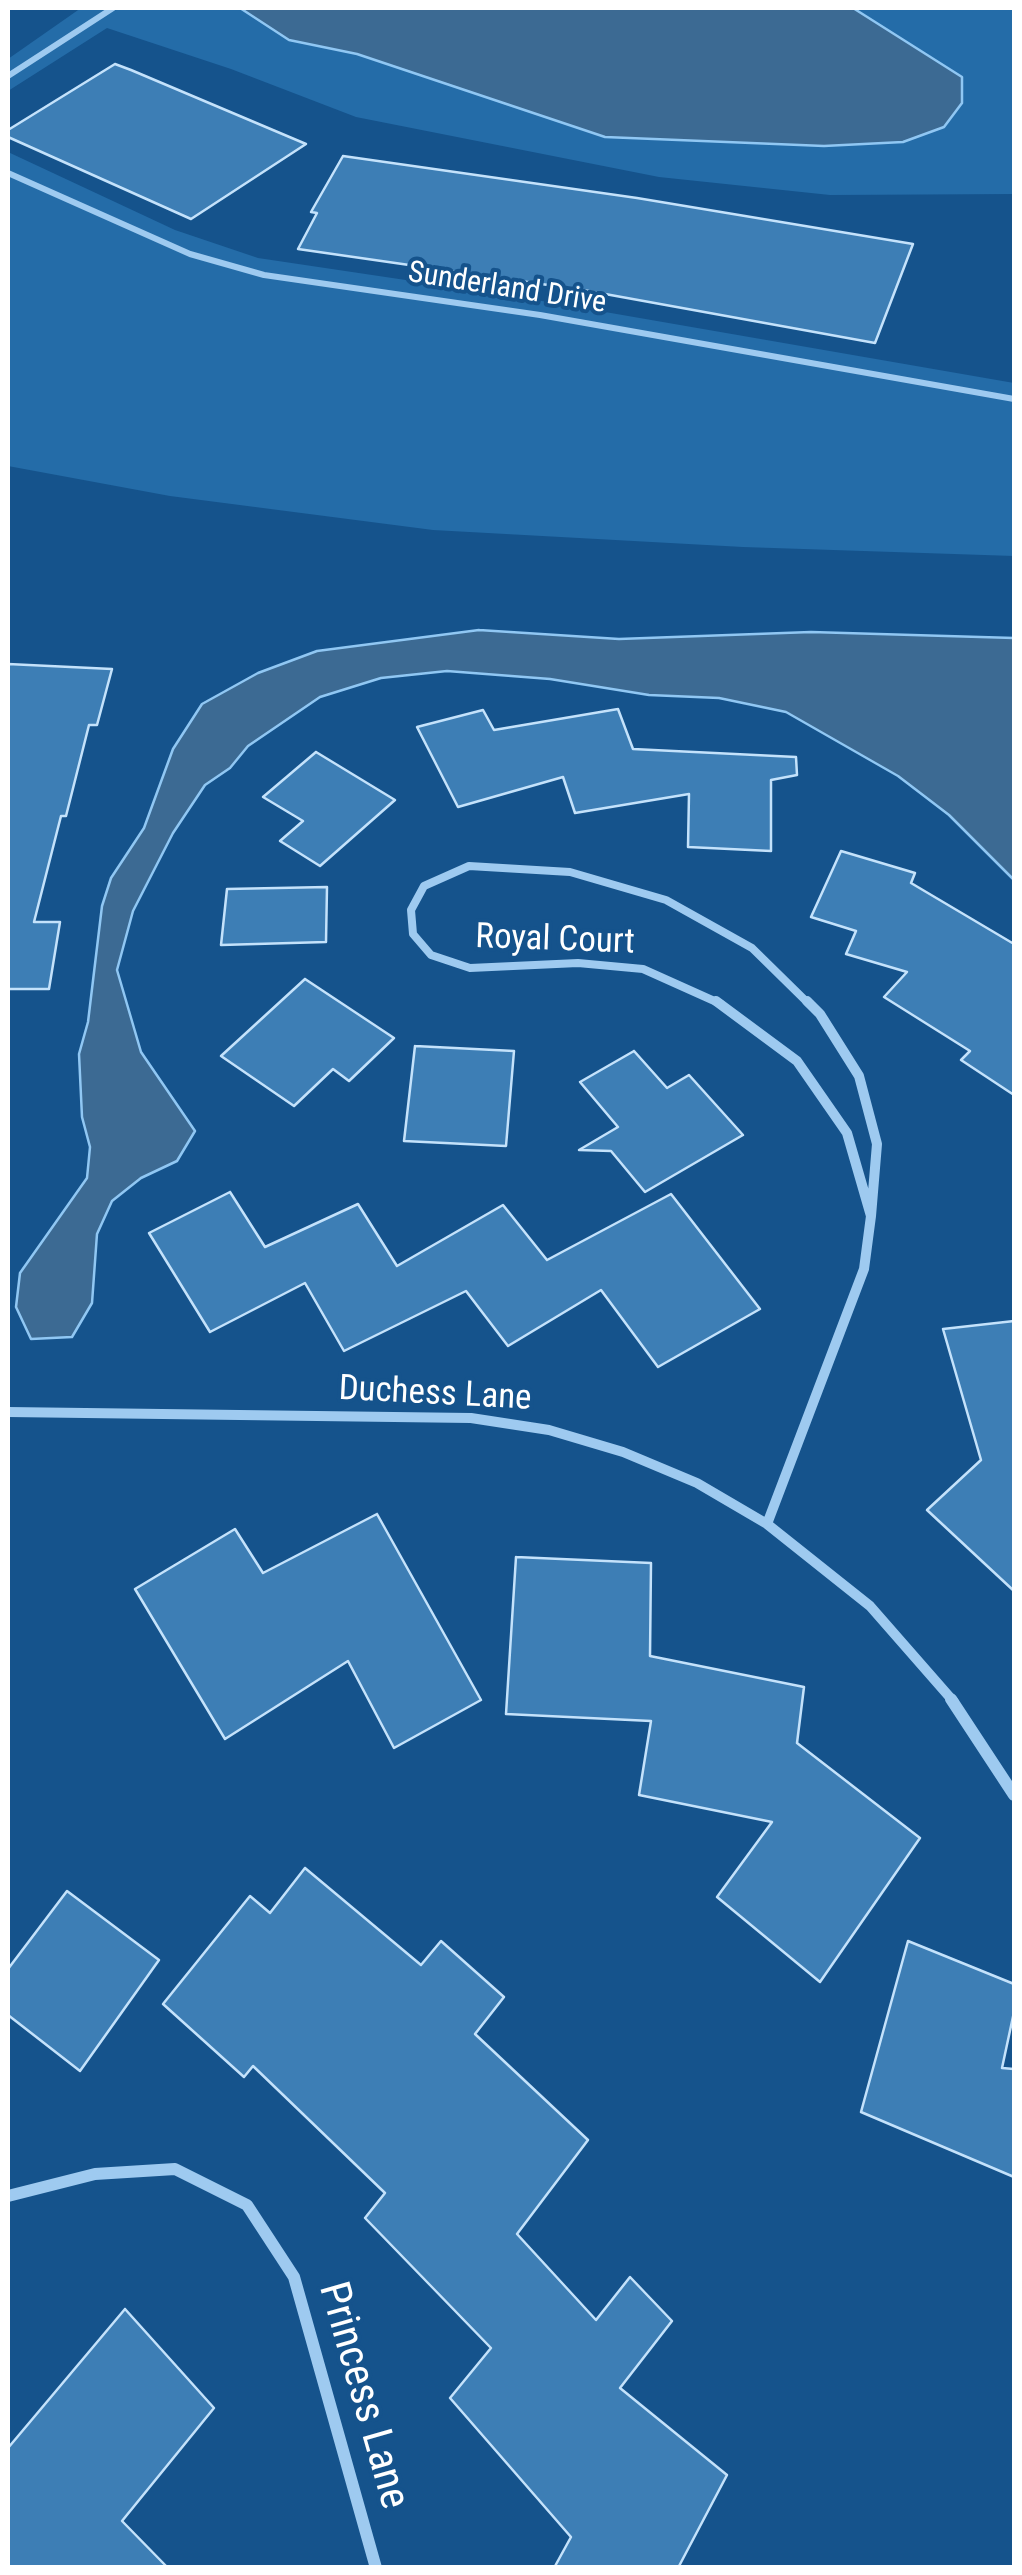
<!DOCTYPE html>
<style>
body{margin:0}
#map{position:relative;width:1022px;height:2575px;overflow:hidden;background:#15538c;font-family:"Roboto Condensed",sans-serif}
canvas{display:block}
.frame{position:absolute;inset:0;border:10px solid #fff;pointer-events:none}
</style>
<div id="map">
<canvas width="1022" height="2575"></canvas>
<div class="frame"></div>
</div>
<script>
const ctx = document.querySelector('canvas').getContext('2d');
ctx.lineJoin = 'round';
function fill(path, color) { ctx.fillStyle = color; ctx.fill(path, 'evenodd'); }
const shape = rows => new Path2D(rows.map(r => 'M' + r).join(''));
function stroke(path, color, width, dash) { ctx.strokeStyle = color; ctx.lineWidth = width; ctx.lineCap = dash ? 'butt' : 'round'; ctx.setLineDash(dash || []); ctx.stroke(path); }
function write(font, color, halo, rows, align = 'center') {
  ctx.font = font + ' "Roboto Condensed",sans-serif'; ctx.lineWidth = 8; ctx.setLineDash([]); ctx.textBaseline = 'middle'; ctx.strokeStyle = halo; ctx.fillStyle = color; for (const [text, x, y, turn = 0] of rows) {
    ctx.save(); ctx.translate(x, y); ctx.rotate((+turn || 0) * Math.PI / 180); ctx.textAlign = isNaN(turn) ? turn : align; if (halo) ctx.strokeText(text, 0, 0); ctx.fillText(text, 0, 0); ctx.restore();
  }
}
fill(shape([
 [81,8,1014,8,1014,194,830,195,659,177,356,117,231,69,107,28,8,91,8,59],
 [8,152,175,230,258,258,513,296,1014,383,1014,556,743,547,433,530,170,496,8,466]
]), '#246ca8');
const water = shape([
 [240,8,853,8,962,77,962,103,944,127,903,142,824,146,605,137,357,54,289,40,240,8],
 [479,630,619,639,811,632,1014,638,1014,880,949,815,898,776,786,712,719,698,649,695,550,679,447,671,381,678,320,697,248,746,230,768,205,785,173,833,133,911,117,970,141,1052,195,1131,177,1161,141,1178,112,1201,97,1234,92,1303,72,1337,31,1339,16,1307,20,1273,87,1178,90,1147,82,1117,79,1054,88,1022,102,906,111,878,144,828,173,749,202,704,258,673,317,651,479,630]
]);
fill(water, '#3c6a93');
stroke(water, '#90c7f3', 2.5);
const building = shape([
 [115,64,131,70,306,144,191,219,8,137,8,130,115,64],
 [343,156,637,198,913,244,875,343,583,290,298,249,317,213,311,212,343,156],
 [8,664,112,669,97,725,89,725,66,816,61,816,34,922,60,922,49,989,8,989,8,664],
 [618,709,633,749,796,757,797,775,771,780,771,851,688,847,689,794,575,813,563,777,458,807,417,727,483,710,494,730,618,709],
 [316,752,395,800,320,866,280,841,303,821,263,797,316,752],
 [841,851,915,873,911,883,1014,944,1014,1095,961,1060,970,1051,884,997,907,972,846,954,856,931,811,917,841,851],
 [327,887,326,942,221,945,227,889,327,887],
 [305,979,394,1038,349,1081,333,1069,294,1106,221,1056,305,979],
 [415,1046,514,1051,506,1146,404,1141,415,1046],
 [634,1051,667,1088,689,1075,743,1135,645,1192,611,1151,579,1150,618,1127,580,1082,634,1051],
 [230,1192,265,1247,358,1204,397,1266,503,1205,547,1260,671,1194,760,1309,658,1367,601,1290,508,1346,466,1291,344,1351,305,1283,210,1332,149,1233,230,1192],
 [1014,1321,1014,1591,927,1510,981,1460,943,1329,1014,1321],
 [377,1514,481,1700,394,1748,348,1661,225,1739,135,1589,235,1529,263,1573,377,1514],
 [516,1557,651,1563,650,1656,804,1687,797,1743,920,1838,820,1982,717,1897,772,1822,639,1795,651,1721,506,1714,516,1557],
 [305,1868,421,1965,441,1941,504,1997,475,2034,588,2140,517,2234,596,2320,630,2277,672,2321,620,2388,727,2475,678,2568,554,2568,571,2537,450,2398,491,2348,365,2218,385,2193,253,2066,244,2077,163,2004,250,1896,270,1913,305,1868],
 [67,1891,159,1960,80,2071,8,2015,8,1969,67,1891],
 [908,1941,1014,1984,1014,2012,1002,2068,1014,2069,1014,2177,861,2112,908,1941],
 [125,2309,214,2408,122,2521,168,2568,8,2568,8,2448,125,2309]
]);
fill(building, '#3d7eb5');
stroke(building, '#c4e2fb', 2.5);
stroke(shape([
 [8,76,113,8],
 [8,173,190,254,264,275,540,315,1014,399]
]), '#9ecaf0', 6);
stroke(shape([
 [721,1004,643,969,578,963,470,968,431,955,413,934,411,910,424,886,469,866,570,872,666,900,752,948,809,1004]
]), '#9ecaf0', 8);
stroke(shape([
 [716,1001,797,1061,847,1133,871,1216,877,1144,859,1076,820,1014,807,1001],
 [8,1412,471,1418,549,1430,623,1452,697,1483,767,1524,870,1606,954,1702],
 [767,1524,864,1269,871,1216]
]), '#9ecaf0', 10);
stroke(shape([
 [951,1699,1014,1795],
 [8,2196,95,2174,175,2169,247,2205,294,2277,376,2568]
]), '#9ecaf0', 12);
write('30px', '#fff', '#15538c', [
 ["Sunderland Drive",507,289,9]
]);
write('35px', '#fff', '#15538c', [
 ["Royal Court",555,941,2],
 ["Duchess Lane",435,1395,3]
]);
write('42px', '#fff', '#15538c', [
 ["Princess Lane",362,2396,74]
]);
</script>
